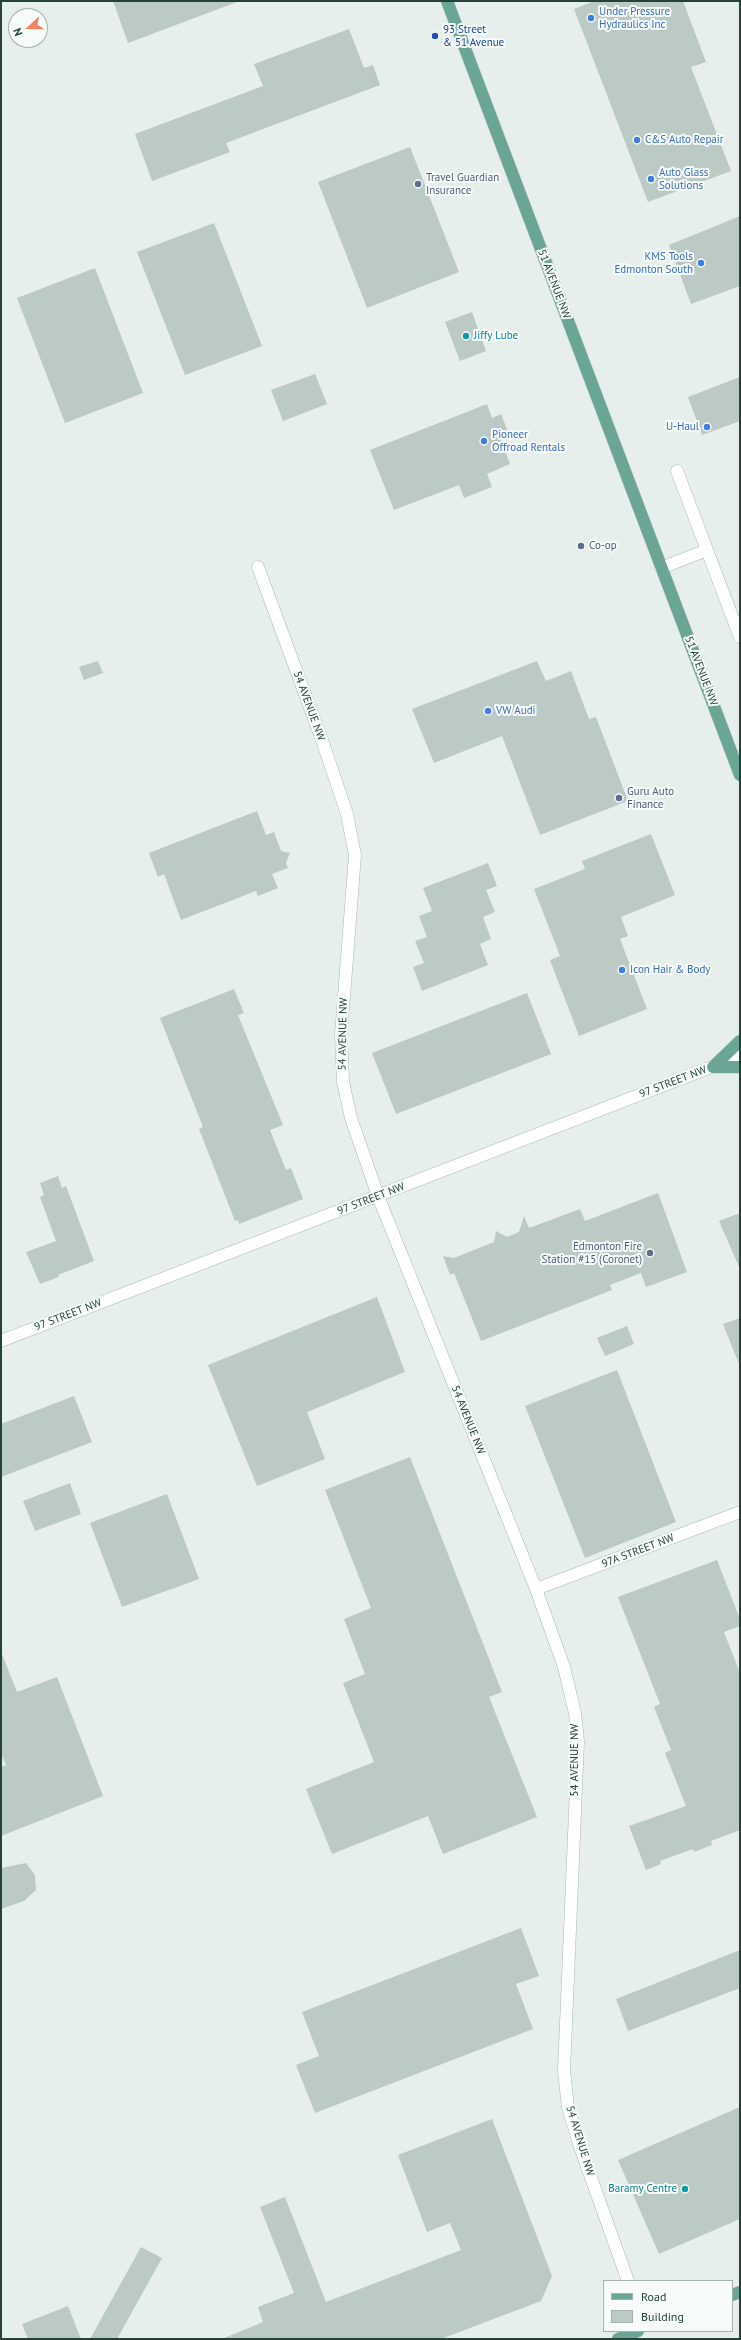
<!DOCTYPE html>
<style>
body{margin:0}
#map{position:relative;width:741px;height:2340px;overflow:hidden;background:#e6efeb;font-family:"PT Sans",sans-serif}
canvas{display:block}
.frame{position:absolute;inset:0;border:2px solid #24423a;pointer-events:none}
.legend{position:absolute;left:603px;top:2280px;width:130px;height:52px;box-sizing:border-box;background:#f7fbf9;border:1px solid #a3b1ad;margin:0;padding:5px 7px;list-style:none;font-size:12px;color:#24423a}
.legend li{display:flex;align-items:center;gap:8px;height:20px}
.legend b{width:20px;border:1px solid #a3b1ad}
.north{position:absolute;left:8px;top:8px;width:40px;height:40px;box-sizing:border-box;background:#f7fbf9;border:1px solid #a3b1ad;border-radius:50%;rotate:249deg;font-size:11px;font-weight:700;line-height:16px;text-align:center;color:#24423a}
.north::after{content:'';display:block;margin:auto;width:14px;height:18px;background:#f4845f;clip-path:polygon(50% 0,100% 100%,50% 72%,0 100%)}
</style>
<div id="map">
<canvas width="741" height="2340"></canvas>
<div class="frame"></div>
<ul class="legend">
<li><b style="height:5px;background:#6aa596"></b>Road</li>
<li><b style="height:11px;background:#bbcac4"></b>Building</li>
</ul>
<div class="north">N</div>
</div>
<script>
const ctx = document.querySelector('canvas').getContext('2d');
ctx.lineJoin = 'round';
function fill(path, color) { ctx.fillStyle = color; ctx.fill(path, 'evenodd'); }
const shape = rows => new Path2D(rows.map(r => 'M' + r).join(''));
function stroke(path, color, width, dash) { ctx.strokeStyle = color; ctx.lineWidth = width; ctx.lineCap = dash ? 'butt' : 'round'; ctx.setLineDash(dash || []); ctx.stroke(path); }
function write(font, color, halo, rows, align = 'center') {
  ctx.font = font + ' "PT Sans",sans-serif'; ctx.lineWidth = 4; ctx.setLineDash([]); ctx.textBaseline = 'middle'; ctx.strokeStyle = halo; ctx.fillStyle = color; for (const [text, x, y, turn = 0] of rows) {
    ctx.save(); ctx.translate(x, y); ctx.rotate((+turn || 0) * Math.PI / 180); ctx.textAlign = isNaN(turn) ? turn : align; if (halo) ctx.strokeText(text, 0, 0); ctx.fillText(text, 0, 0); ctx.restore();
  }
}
fill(shape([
 [113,1,237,1,237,2,128,43],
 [594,1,683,1,706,62,691,67,731,171,648,202,574,9],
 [349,29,364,68,373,65,380,85,226,143,230,152,152,181,135,134,263,86,254,64],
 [410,147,459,272,367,308,318,182],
 [740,216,740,286,691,304,669,245],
 [214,223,262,346,185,375,137,252],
 [95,268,143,393,65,423,17,298],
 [472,312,486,351,460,361,445,322],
 [315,374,327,404,283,421,271,390],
 [740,377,740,421,702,435,688,397],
 [487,404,492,418,501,414,510,437,501,440,510,464,487,474,492,487,464,498,459,485,394,510,370,450],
 [98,661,103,673,84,680,79,667],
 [537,661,546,681,571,671,589,719,596,717,628,801,540,835,502,736,434,763,412,709],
 [257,811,266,835,274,832,281,851,290,853,286,863,288,868,272,874,278,888,258,896,256,891,181,920,164,874,158,877,149,853],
 [651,834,675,895,621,917,628,936,620,939,647,1009,579,1036,550,960,560,956,534,889,585,869,582,861],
 [488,863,497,886,486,890,495,912,483,917,491,939,480,944,488,965,422,991,413,967,424,963,415,941,427,937,419,916,432,911,423,888],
 [234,989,244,1013,238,1015,283,1125,270,1130,286,1170,291,1168,303,1199,239,1224,238,1220,235,1221,199,1129,203,1127,160,1018],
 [527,993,551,1054,396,1114,372,1053],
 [58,1176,62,1188,66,1186,94,1261,58,1275,59,1277,40,1284,26,1252,56,1241,40,1197,44,1195,40,1183],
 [658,1193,687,1272,646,1287,641,1273,610,1285,612,1290,481,1341,454,1273,450,1275,443,1256,454,1258,494,1242,496,1231,507,1237,519,1232,524,1216,529,1228,580,1209,585,1221],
 [740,1213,740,1269,719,1221],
 [377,1297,405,1372,307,1412,325,1459,257,1486,208,1365],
 [740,1318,740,1364,739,1364,723,1324],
 [627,1326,634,1344,605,1356,597,1338],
 [617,1370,676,1522,585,1558,525,1406],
 [74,1396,92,1442,1,1477,1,1424],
 [410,1457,502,1692,489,1697,537,1817,443,1854,428,1816,332,1854,306,1789,374,1762,343,1683,365,1674,344,1619,371,1608,325,1490],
 [70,1483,81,1514,35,1531,23,1501],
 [167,1494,199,1579,122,1607,90,1523],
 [717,1560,740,1619,740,1626,724,1632,740,1673,740,1830,711,1841,712,1845,694,1852,693,1849,660,1861,661,1864,646,1870,629,1826,686,1806,665,1753,671,1750,654,1707,660,1704,618,1597],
 [2,1654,17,1692,57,1677,103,1796,1,1836,1,1767,6,1765,1,1753],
 [26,1863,35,1875,36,1890,24,1901,1,1909,1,1868],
 [521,1928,539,1976,516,1984,533,2029,315,2113,296,2065,319,2056,302,2012],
 [740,1950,740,1988,628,2031,616,1999],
 [740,2107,740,2219,659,2254,618,2160],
 [492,2119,552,2276,541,2301,441,2339,222,2339,263,2322,258,2307,294,2293,260,2207,285,2197,326,2302,461,2250,450,2223,427,2232,398,2155],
 [141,2247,162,2258,117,2339,90,2339],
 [68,2306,81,2339,28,2339,22,2324]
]), '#bbcac4');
const minor = shape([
 [677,471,740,637],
 [258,567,323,743,347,814,355,855,341,1035,343,1082,351,1118,378,1196,536,1589,564,1667,575,1713,578,1741,564,2071,568,2107,579,2144,628,2281],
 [661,568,707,550],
 [1,1341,740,1056],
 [536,1589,740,1512]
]);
const major = shape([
 [447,1,740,775],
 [713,1067,740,1041],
 [713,1067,740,1067],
 [732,2295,740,2292],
 [618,2339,638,2331]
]);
stroke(minor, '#a8b8b2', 13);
stroke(major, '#c2cac8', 13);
stroke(minor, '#fff', 12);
stroke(major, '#6aa596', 12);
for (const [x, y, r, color] of [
 [591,18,4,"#3f7fe0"],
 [435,36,4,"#1a4fb4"],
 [637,140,4,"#3f7fe0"],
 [651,179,4,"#3f7fe0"],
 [418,184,4,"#5c6f8a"],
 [701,263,4,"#3f7fe0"],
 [466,336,4,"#0f9aa8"],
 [707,427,4,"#3f7fe0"],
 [484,441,4,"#3f7fe0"],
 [581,546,4,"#5c6f8a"],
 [488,711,4,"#3f7fe0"],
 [619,798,4,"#5c6f8a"],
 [622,970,4,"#3f7fe0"],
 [650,1253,4,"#5c6f8a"],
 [685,2189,4,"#0f9aa8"]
]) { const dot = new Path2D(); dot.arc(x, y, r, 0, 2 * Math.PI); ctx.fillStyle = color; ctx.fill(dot); stroke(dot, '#f7fbf9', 1.5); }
write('11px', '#366cbe', '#f7fbf9', [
 ["Under Pressure",599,12],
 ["Hydraulics Inc",599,25],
 ["C&S Auto Repair",645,140],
 ["Auto Glass",659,173],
 ["Solutions",659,186],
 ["KMS Tools",693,257,"right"],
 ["Edmonton South",693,270,"right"],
 ["U-Haul",699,427,"right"],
 ["Pioneer",492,435],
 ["Offroad Rentals",492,448],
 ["VW Audi",496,711],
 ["Icon Hair & Body",630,970]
], 'left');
write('11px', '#164399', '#f7fbf9', [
 ["93 Street",443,30],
 ["& 51 Avenue",443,43]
], 'left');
write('11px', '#4e5e75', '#f7fbf9', [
 ["Travel Guardian",426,178],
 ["Insurance",426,191],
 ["Co-op",589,546],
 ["Guru Auto",627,792],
 ["Finance",627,805],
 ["Edmonton Fire",642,1247,"right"],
 ["Station #15 (Coronet)",642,1260,"right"]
], 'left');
write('11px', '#24423a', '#f7fbf9', [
 ["51 AVENUE NW",554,284,69],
 ["51 AVENUE NW",701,671,69],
 ["54 AVENUE NW",309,706,70],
 ["54 AVENUE NW",343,1034,-89],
 ["97 STREET NW",673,1082,-21],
 ["97 STREET NW",371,1199,-21],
 ["97 STREET NW",68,1315,-21],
 ["54 AVENUE NW",468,1420,68],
 ["97A STREET NW",638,1551,-21],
 ["54 AVENUE NW",575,1760,-90],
 ["54 AVENUE NW",580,2141,73]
]);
write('11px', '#0d838f', '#f7fbf9', [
 ["Jiffy Lube",474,336],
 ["Baramy Centre",677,2189,"right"]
], 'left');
</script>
